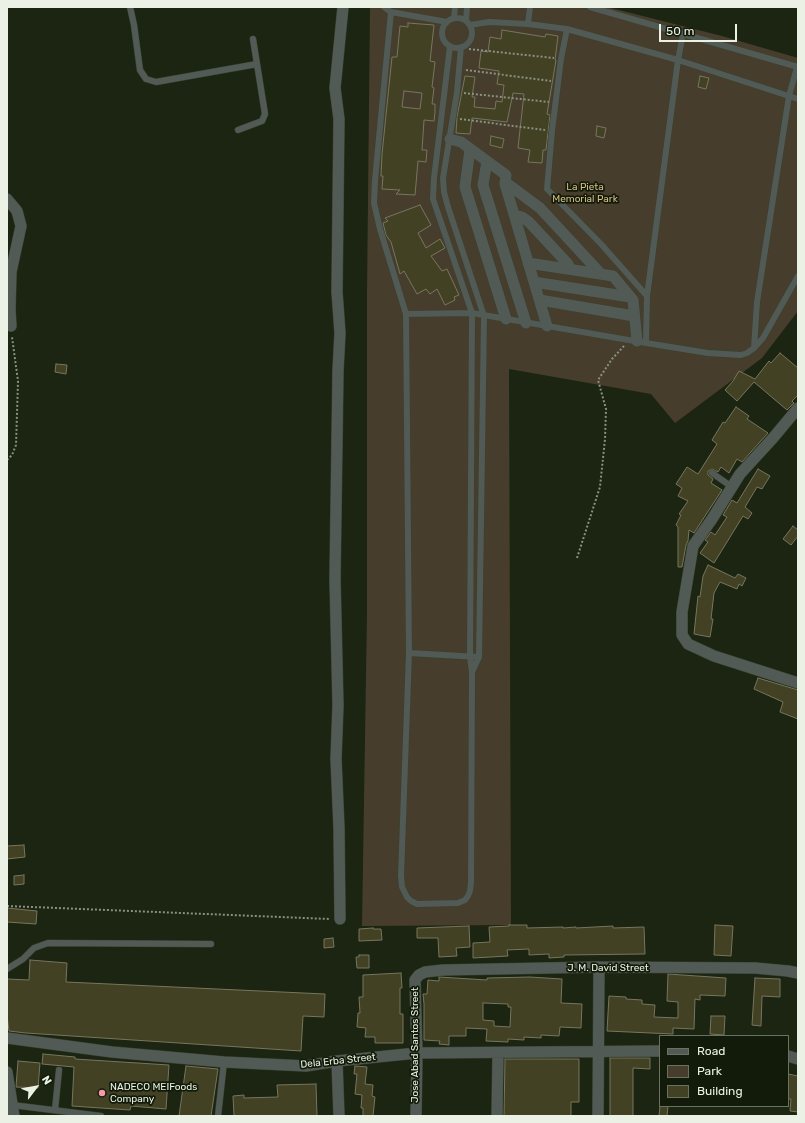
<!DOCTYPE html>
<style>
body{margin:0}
#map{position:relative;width:805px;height:1123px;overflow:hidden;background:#1b2512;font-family:Rubik,sans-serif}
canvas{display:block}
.frame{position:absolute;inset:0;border:8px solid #ebf2e5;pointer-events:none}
.legend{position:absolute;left:659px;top:1035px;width:130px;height:72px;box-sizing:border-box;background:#121b09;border:1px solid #697161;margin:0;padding:5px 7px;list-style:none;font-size:12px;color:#ebf2e5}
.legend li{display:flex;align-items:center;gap:8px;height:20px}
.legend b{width:20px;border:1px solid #697161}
.north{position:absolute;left:16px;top:1067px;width:40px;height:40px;-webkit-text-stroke:3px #121b09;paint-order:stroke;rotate:58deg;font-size:11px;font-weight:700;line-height:16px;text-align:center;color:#ebf2e5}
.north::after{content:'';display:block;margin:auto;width:14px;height:18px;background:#ebf2e5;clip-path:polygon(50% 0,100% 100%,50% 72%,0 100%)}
.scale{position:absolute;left:659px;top:24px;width:78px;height:18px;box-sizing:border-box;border:2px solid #ebf2e5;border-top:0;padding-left:5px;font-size:12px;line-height:14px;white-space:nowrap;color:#ebf2e5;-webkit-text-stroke:3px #121b09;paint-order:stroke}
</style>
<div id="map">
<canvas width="805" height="1123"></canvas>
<div class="frame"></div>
<ul class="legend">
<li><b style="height:5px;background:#515a54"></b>Road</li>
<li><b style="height:11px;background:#473d2d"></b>Park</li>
<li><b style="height:11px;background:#424123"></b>Building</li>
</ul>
<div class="north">N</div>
<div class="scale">50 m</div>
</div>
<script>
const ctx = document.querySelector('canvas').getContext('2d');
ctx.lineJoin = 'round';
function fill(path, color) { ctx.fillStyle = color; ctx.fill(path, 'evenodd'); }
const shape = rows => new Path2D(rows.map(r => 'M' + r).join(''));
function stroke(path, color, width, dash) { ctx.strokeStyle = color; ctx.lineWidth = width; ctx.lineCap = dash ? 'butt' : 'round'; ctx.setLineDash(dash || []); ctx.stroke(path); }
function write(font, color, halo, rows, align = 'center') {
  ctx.font = font + ' Rubik,sans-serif'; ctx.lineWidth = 3.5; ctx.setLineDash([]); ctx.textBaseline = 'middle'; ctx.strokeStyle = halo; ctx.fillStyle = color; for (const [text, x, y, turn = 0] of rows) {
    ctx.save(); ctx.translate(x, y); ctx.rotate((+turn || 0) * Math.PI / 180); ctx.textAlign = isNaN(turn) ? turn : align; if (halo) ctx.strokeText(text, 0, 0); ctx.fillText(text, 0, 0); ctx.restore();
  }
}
fill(shape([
 [370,7,607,7,722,36,798,58,798,311,762,358,675,423,651,394,509,369,511,925,362,926,367,613,367,294]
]), '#473d2d');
const building = shape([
 [408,23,434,25,430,61,435,62,432,87,434,88,432,104,435,104,435,112,434,121,424,120,422,150,427,150,426,162,418,161,415,195,396,194,400,190,382,189,383,176,381,176,382,154,392,57,397,57,400,26,408,27,408,23],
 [404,91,422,93,420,109,402,107,404,91],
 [502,30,545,37,546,34,558,36,555,60,556,60,547,114,550,115,546,150,543,150,542,163,528,162,530,150,518,148,524,94,513,93,507,122,472,118,470,134,456,133,457,117,465,76,475,77,472,97,475,97,474,107,495,109,496,101,502,102,504,85,497,84,499,71,479,68,481,51,488,52,490,37,501,39,502,30],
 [700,76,709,78,706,89,698,87,700,76],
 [597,126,606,128,604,138,596,136,597,126],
 [491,136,504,139,502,148,490,145,491,136],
 [420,205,431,225,418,233,426,248,440,239,445,248,431,256,442,271,447,269,459,295,454,297,455,300,445,305,437,289,430,294,426,289,417,294,404,271,400,274,391,242,386,235,383,223,388,221,385,218,420,205],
 [780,353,798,368,798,395,792,401,794,403,787,410,754,382,737,401,725,390,733,381,739,371,755,379,769,361,771,363,780,353],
 [56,364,67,365,66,374,55,372,56,364],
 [736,407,749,416,747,419,768,433,742,462,737,459,729,473,721,467,718,472,712,469,708,471,708,475,713,479,711,483,722,490,694,533,689,530,688,541,686,545,682,567,678,567,678,527,676,525,681,515,679,514,688,501,678,496,682,488,676,484,687,467,698,474,717,444,712,440,723,422,725,423,736,407],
 [758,469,770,476,762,489,757,487,745,507,752,513,748,519,743,516,714,563,700,553,708,542,705,540,711,532,715,535,727,517,723,515,732,500,737,503,758,469],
 [793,526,798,530,798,536,791,545,783,539,793,526],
 [708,565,735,578,738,574,746,578,742,586,739,584,737,589,720,582,714,593,711,619,713,619,710,637,694,634,698,596,700,597,703,576,708,565],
 [758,678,798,690,798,719,780,712,783,702,754,689,758,678],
 [24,845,25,857,7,859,7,846,24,845],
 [24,875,24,884,14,885,14,876,24,875],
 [7,908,37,911,36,924,7,922,7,908],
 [509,925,527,925,527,928,563,927,563,928,576,927,576,928,613,926,613,928,644,927,645,954,564,955,564,957,549,958,549,954,529,955,529,949,507,950,508,956,473,958,473,943,490,942,489,927,509,926,509,925],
 [715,925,733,926,731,956,714,955,715,925],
 [469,926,470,947,456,948,457,956,439,957,438,938,417,938,417,928,469,926],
 [373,928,373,929,381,929,382,940,359,941,359,929,373,928],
 [333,938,334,947,324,948,324,939,333,938],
 [359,955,369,955,369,968,357,968,356,957,359,957,359,955],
 [30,960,67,963,66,982,325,994,324,1017,303,1016,301,1051,26,1033,9,1031,7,1015,7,979,29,980,30,960],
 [401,973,402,988,400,988,400,1014,403,1014,403,1043,375,1043,375,1037,365,1037,366,1028,357,1027,358,1013,360,1013,359,997,363,997,363,975,401,973],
 [668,974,726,978,725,996,700,995,700,1000,695,999,694,1029,673,1028,673,1034,607,1031,609,996,626,997,626,999,642,1000,642,1004,655,1005,654,1017,678,1018,678,1002,667,1001,668,974],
 [439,977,487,980,487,978,530,977,562,979,561,1003,582,1004,581,1028,560,1027,559,1036,541,1035,541,1038,524,1037,524,1040,508,1039,508,1042,486,1041,487,1029,466,1028,466,1036,449,1036,449,1045,439,1044,440,1041,424,1040,424,1004,423,994,427,994,428,980,439,981,439,977],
 [483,1003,508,1004,508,1007,511,1007,510,1027,494,1026,494,1021,483,1020,483,1003],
 [755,978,780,979,780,997,762,996,761,1026,752,1025,755,978],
 [711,1016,725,1016,724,1035,710,1034,711,1016],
 [43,1054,75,1057,75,1059,169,1065,166,1109,131,1106,130,1110,72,1106,74,1067,42,1064,43,1054],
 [610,1058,650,1058,650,1069,633,1068,633,1116,610,1116,610,1058],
 [505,1059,579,1059,579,1102,571,1102,571,1116,504,1116,505,1059],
 [18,1061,40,1063,38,1088,16,1087,18,1061],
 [186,1066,218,1069,211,1116,179,1116,186,1066],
 [355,1066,367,1067,365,1084,373,1085,372,1096,375,1097,373,1116,363,1116,363,1108,361,1108,362,1095,355,1094,357,1074,354,1074,355,1066],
 [788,1074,798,1076,798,1112,790,1111,791,1099,788,1099,788,1074],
 [316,1084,317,1116,234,1116,233,1096,244,1095,244,1098,278,1097,277,1085,316,1084],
 [660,1106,668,1106,667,1116,659,1116,660,1106]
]);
fill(building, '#424123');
stroke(building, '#77765e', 1);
const service = shape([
 [130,7,134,25,140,70,146,79,156,82,257,64],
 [384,7,391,12],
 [590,7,798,67],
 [454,18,455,7],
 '442 33a15 15 0 1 1 30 0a15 15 0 1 1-30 0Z',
 [466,21,467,7],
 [447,22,391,12,375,180,374,203,380,229,406,314,409,653,479,657],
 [528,24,530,7],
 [470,25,489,22,528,24,567,29,678,60,798,99],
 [567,29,561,59,552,131,547,189,601,244,647,296],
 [461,47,457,92,443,178,444,192,448,207,484,316,479,657,472,672],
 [238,130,262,121,265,114,253,39],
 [406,314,472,313,646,343,708,353,741,355,747,353,754,348,763,338,798,276],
 [646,343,647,296,678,60,683,34],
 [754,348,757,302,789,96,797,67],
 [712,473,732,487],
 [409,653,401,876,402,887,407,897,411,901,417,904,458,903,465,900,468,896,470,891,471,882,472,672,470,657,472,313,433,199,434,178,450,46],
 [7,969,23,959,34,948,48,943,211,944],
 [12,1105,101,1116],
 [55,1110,59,1070],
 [218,1116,224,1062]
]);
const minor = shape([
 [450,139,461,142,506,175,505,184,547,326],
 [470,149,465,187,506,319],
 [487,161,483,185,526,323],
 [505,182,540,208,601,274],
 [7,199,17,211,21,226,11,272,10,310,11,326],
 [514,215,522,217,529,222,568,264,570,269],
 [528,263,613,276,633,300,637,341],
 [534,282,630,297],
 [540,300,634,316],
 [798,408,773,438,740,474,712,519,693,546,682,612,682,635,688,644,714,656,798,683],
 [340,919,339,828,336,759,338,705,335,579,338,371,340,333,337,292,339,119,335,88,343,7],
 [7,1038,112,1052,224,1062,306,1066,337,1061,417,1053,660,1051],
 [788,1056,798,1059],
 [337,1061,339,1116],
 [7,1072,14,1116],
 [416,1116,417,1053,415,980,419,975,425,972,443,970,599,967,755,968,788,971,798,973],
 [497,1116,498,1053],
 [598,1116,599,967]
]);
stroke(service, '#384230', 7);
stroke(minor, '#384230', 12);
stroke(shape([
 [469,49,554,58],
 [466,70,551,81],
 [464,93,549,102],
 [460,119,545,130],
 [7,460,12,455,16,445,18,381,12,337],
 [577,558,600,487,605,439,606,409,598,380,612,359,624,346],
 [7,906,330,919]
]), '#899181', 2, [2, 2]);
stroke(service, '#515a54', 6);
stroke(minor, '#515a54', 11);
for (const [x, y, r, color] of [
 [102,1093,4,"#f39aa9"]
]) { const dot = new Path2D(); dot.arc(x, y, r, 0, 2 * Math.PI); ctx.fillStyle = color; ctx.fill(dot); stroke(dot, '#121b09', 1.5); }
write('10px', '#d9bc87', '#121b09', [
 ["La Pieta",585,187],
 ["Memorial Park",585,199]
]);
write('10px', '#ebf2e5', '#121b09', [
 ["J. M. David Street",608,968],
 ["Jose Abad Santos Street",415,1045,-90],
 ["Dela Erba Street",338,1061,-6]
]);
write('10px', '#ebf2e5', '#121b09', [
 ["NADECO MEIFoods",110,1087],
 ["Company",110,1099]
], 'left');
</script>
